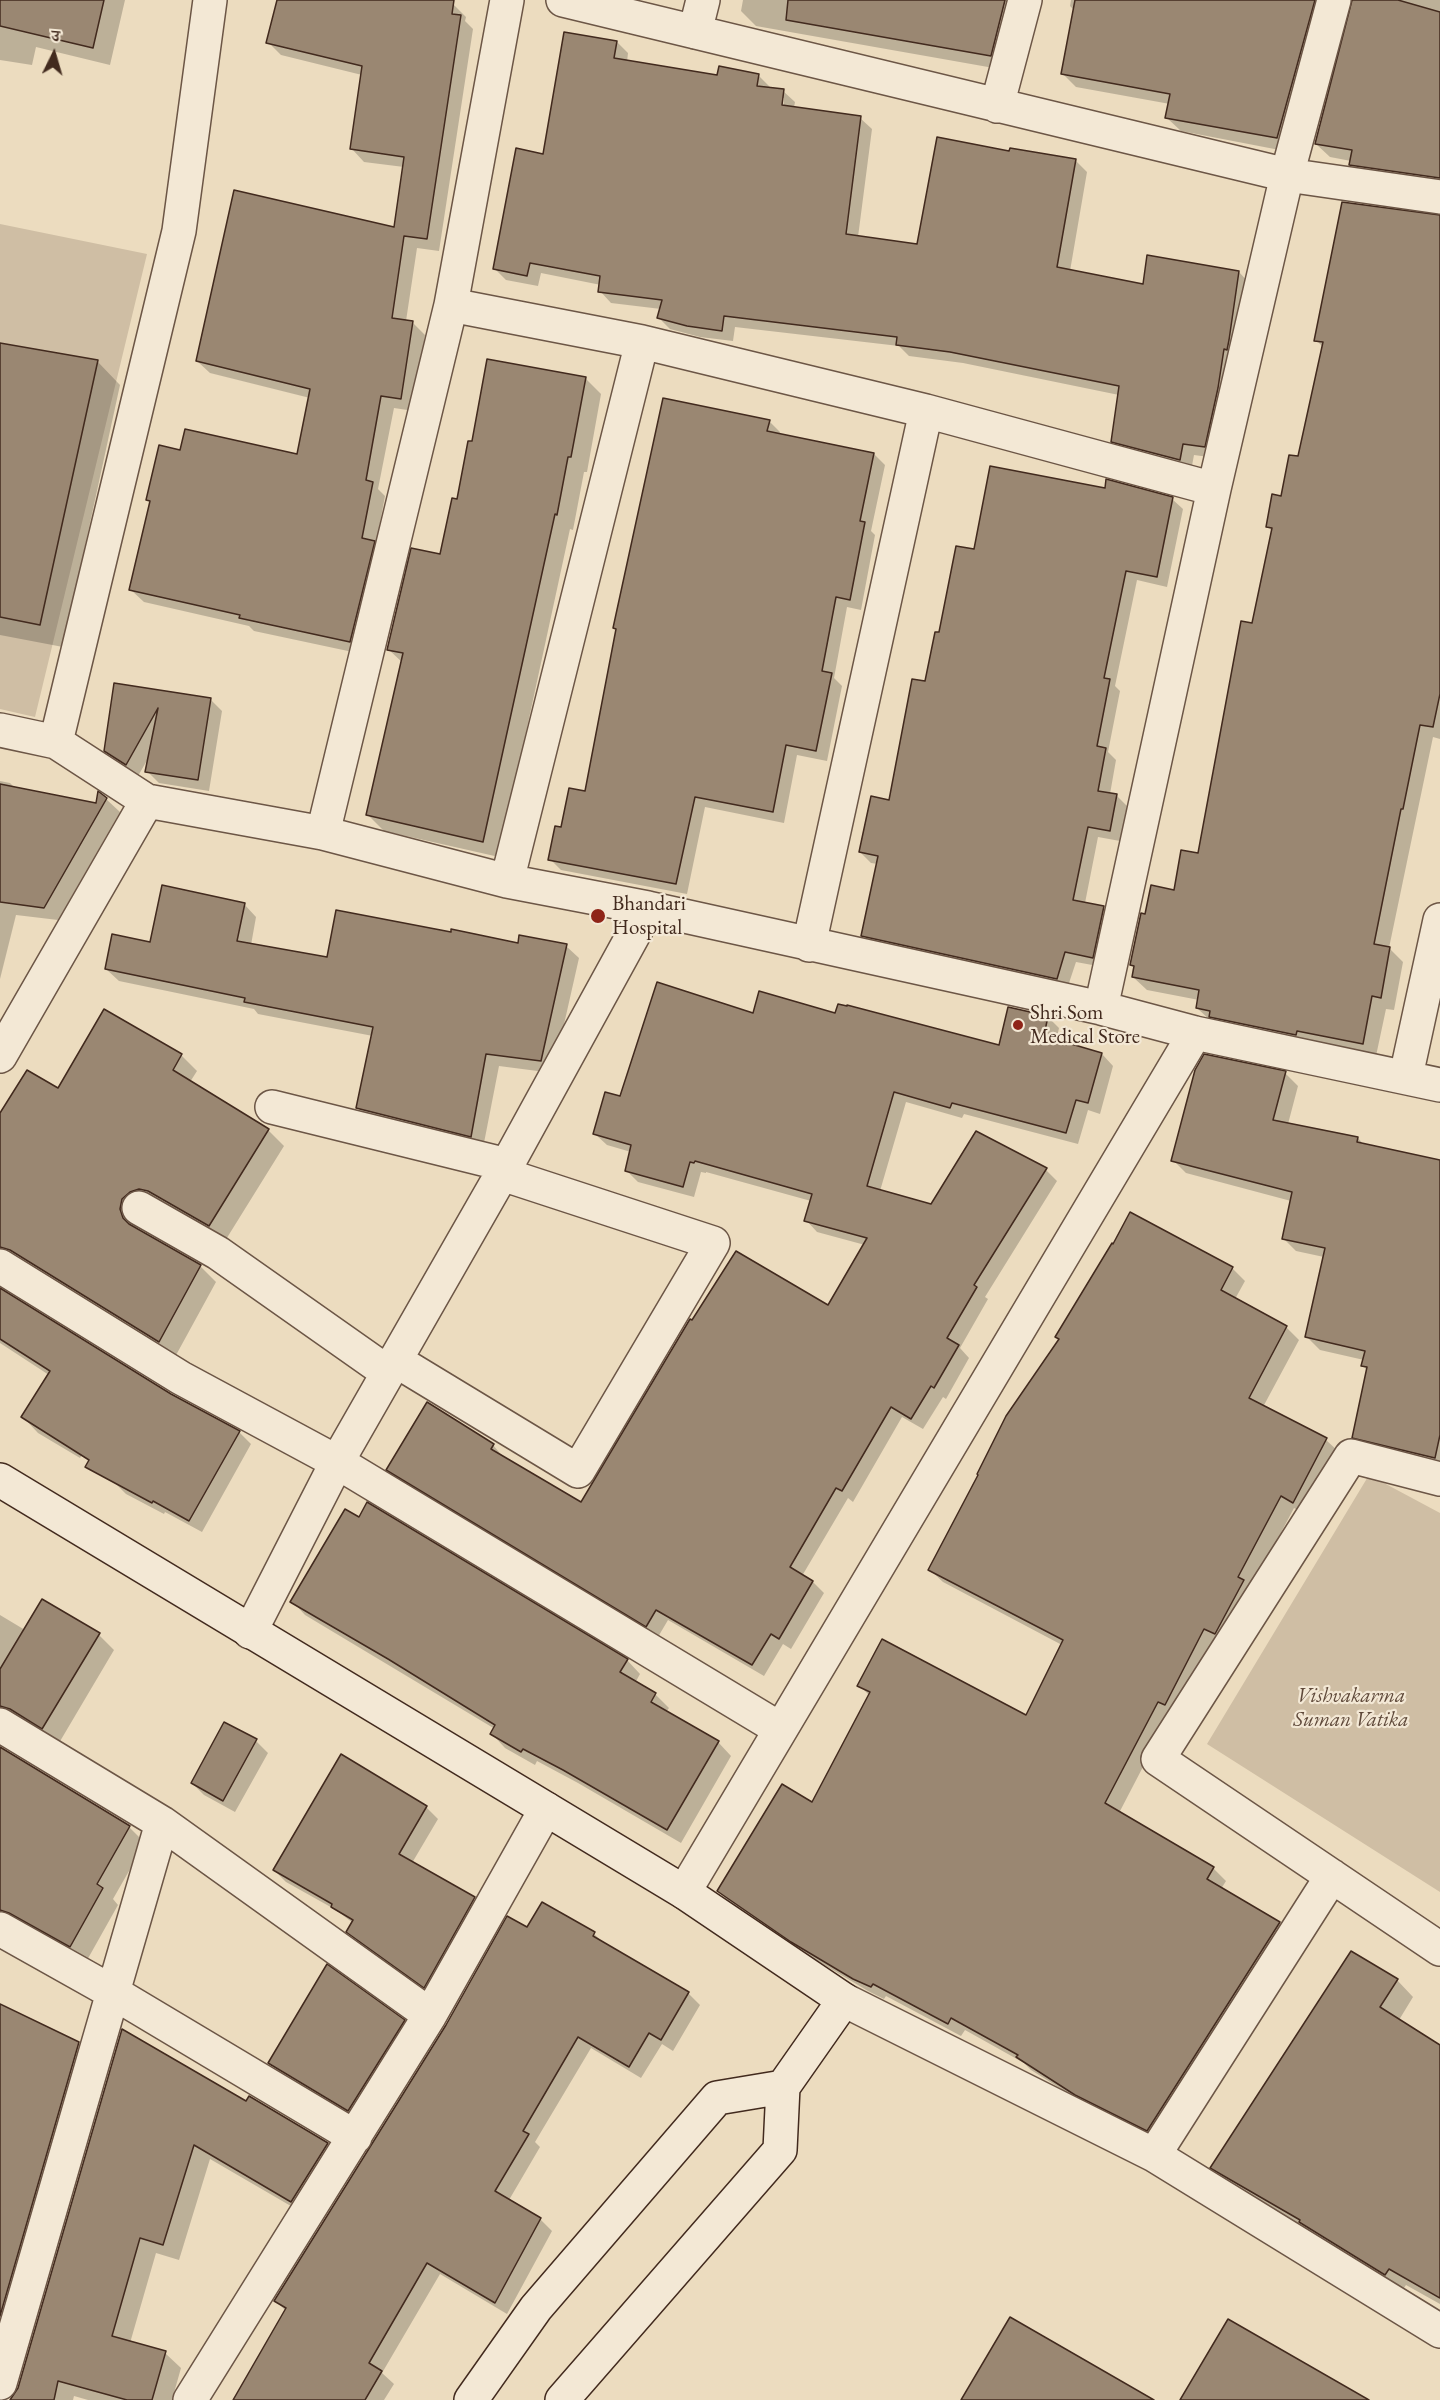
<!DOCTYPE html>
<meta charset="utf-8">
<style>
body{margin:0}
#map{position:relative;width:1440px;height:2400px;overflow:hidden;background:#ecdcbf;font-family:"EB Garamond","Noto Serif Devanagari",serif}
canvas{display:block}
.north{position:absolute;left:24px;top:24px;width:60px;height:60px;-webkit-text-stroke:4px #f3e8d5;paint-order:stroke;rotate:5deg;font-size:16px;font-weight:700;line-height:24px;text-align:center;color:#422a1e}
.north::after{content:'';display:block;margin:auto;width:21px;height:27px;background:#422a1e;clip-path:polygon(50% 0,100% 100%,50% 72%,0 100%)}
</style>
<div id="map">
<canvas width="1440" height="2400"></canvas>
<div class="north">उ</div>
</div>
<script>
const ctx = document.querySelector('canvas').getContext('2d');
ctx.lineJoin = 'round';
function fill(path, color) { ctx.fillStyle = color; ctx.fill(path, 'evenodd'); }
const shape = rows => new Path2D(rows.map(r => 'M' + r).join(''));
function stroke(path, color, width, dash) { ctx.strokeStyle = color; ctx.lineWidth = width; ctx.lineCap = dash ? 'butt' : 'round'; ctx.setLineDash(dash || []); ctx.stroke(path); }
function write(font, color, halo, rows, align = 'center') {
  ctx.font = font + ' "EB Garamond",serif'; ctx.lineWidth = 4.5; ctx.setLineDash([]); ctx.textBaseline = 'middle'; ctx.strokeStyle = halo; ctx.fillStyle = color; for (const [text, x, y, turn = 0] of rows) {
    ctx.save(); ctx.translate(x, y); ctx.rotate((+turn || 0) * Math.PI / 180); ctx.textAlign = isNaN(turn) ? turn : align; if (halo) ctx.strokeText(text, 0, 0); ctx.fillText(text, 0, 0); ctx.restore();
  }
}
fill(shape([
 [0,224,147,254,35,717,0,709],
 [1369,1475,1440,1513,1440,1892,1207,1744]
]), '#cfbea4');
fill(shape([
 [0,0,125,0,110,65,36,47,32,65,0,60],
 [278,0,427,0,453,4,466,17,465,21,473,29,439,251,417,248,406,321,412,322,425,335,414,411,394,408,378,489,385,496,376,544,386,555,362,654,254,631,249,626,144,602,131,590,151,503,147,499,181,452,299,456,310,398,210,373,197,361,395,229,404,167,364,162,352,149,362,75,281,55,268,42],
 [743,0,1021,0,1005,70,756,26,741,11],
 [1071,0,1335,0,1290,152,1181,131,1167,118,1170,104,1076,87,1063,74,1074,10,1070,6],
 [1354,0,1440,0,1440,189,1364,178,1350,164,1351,161,1330,157,1316,144],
 [617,42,628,53,627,62,719,77,758,75,770,87,770,89,783,91,795,102,794,108,860,118,872,129,858,237,918,245,1011,152,1075,160,1087,172,1070,271,1144,285,1239,272,1250,284,1216,458,1194,455,1191,471,1125,453,1113,441,1119,395,963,363,909,356,899,346,735,327,733,341,700,337,670,329,659,318,661,309,611,303,600,291,601,285,541,273,538,286,506,280,494,268],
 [781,98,784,98,783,113],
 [1440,217,1440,739,1433,737,1389,948,1403,962,1394,1010,1386,1009,1376,1056,1211,1021,1197,1008,1199,1000,1147,990,1133,977,1135,968,1131,965,1146,915,1175,892,1199,855,1273,532,1267,526,1299,458,1323,347,1316,340],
 [0,345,97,361,120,385,63,647,0,635],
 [585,378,601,394,587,472,584,472,573,530,570,529,499,857,384,831,368,815,403,663,388,649,441,556,473,443],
 [769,421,780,432,779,435,874,454,885,465,871,531,875,535,861,610,847,607,834,678,842,686,827,761,797,755,784,823,705,807,687,894,561,870,550,859,562,829,586,793,617,630,614,628],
 [1107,490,1172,499,1183,509,1167,587,1137,580,1115,686,1120,691,1108,752,1116,760,1110,794,1117,796,1127,806,1120,841,1098,837,1085,903,1103,907,1114,918,1103,967,1076,962,1067,989,874,946,863,935,878,864,871,863,860,852,890,802,940,634,975,551],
 [116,684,210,699,222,711,209,791,159,783,147,771,149,757,138,776,118,763,106,750],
 [0,781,10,783,16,789,97,805,106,799,120,812,58,920,16,915,0,979],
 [244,904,256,917,251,945,328,959,519,945,566,946,579,958,553,1073,499,1066,483,1148,370,1120,358,1108,373,1036,258,1014,254,1009,119,981,106,969,151,944],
 [836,1014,1000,1046,1048,1017,1059,1028,1056,1042,1102,1054,1113,1066,1100,1114,1088,1110,1078,1144,964,1114,962,1118,906,1102,880,1191,932,1206,1046,1170,1057,1181,985,1297,988,1299,960,1348,969,1358,946,1399,943,1397,923,1429,902,1417,853,1502,848,1498,802,1576,813,1582,824,1593,791,1649,783,1644,764,1676,668,1620,658,1637,400,1481,388,1470,493,1445,504,1458,581,1504,829,1307,865,1245,817,1232,806,1220,811,1201,706,1172,706,1173,701,1172,694,1197,638,1182,626,1170,631,1152,607,1145,595,1134,621,1098,754,1015],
 [181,1055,197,1071,190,1082,268,1130,284,1146,225,1241,138,1215,137,1230,200,1266,216,1282,175,1357,0,1272,0,1116,58,1091],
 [1285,1073,1298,1086,1288,1124,1358,1138,1364,1145,1440,1162,1440,1469,1366,1451,1353,1438,1368,1371,1363,1366,1364,1360,1320,1350,1307,1337,1324,1257,1296,1251,1283,1238,1291,1201,1186,1173,1173,1160],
 [1232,1268,1245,1281,1235,1299,1286,1327,1299,1340,1263,1407,1326,1440,1339,1452,1306,1515,1294,1508,1251,1589,1171,1713,1119,1813,1213,1868,1226,1881,1221,1889,1280,1923,1292,1936,1161,2143,1090,2107,1031,2070,1024,2063,965,2030,961,2036,886,1996,884,1999,868,1991,806,1954,731,1904,718,1891,813,1804,870,1696,859,1685,1027,1717,1062,1645,943,1582,930,1570],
 [0,1290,131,1379,80,1458,38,1433,23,1417,49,1375,0,1343],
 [239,1432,251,1444,202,1532,165,1512,164,1514,126,1494,114,1482],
 [292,1601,627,1660,640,1674,635,1683,655,1694,669,1708,666,1712,718,1742,731,1756,681,1843,578,1783,537,1761,535,1765,505,1748,492,1734,495,1729,305,1615],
 [0,1615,25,1630,99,1635,114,1650,59,1743,0,1731],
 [225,1724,256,1741,268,1753,235,1812,204,1795,192,1783],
 [0,1749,129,1827,145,1843,113,1899,118,1905,86,1962,0,1935],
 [426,1807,438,1819,412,1863,474,1899,486,1911,436,1998,360,1944,348,1932,353,1923,336,1910,286,1882,274,1870],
 [543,1904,594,1934,605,1944,688,1993,700,2005,673,2051,662,2044,641,2078,591,2048,535,2142,540,2147,509,2200,540,2219,552,2231,507,2314,440,2274,382,2373,394,2384,384,2400,233,2400,286,2311,276,2301,527,1929],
 [1397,1980,1413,1997,1399,2020,1440,2047,1440,2304,1406,2285,1402,2291,1317,2238,1311,2232,1229,2184,1212,2167],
 [0,2005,78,2043,94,2059,0,2385],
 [404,2021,416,2033,361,2122,282,2075,270,2063],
 [123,2031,247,2103,327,2144,343,2160,308,2216,210,2159,179,2260,156,2253,130,2343,165,2353,181,2368,172,2400,88,2400,74,2396,73,2400,10,2400,19,2389]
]), '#0003');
const building = shape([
 [0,0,104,0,93,48,0,26,0,0],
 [277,0,454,0,452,14,461,15,427,239,404,236,392,318,413,321,401,399,381,396,366,480,373,482,362,538,375,541,350,642,239,618,240,615,129,590,150,501,146,500,159,445,180,450,185,429,297,454,310,389,196,361,234,190,394,227,404,157,350,149,362,66,266,43,277,0],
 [788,0,1005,0,991,56,786,20,788,0],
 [1075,0,1315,0,1277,138,1165,118,1170,94,1061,74,1075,0],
 [1352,0,1398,0,1440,12,1440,178,1349,165,1352,150,1315,144,1352,0],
 [564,32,617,41,614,58,717,75,719,66,759,74,757,86,784,89,782,105,861,116,846,234,917,244,937,137,1009,151,1010,148,1076,159,1057,267,1143,284,1147,255,1239,271,1229,340,1227,350,1224,349,1218,388,1205,447,1183,444,1180,460,1111,442,1119,386,950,352,896,345,897,337,724,316,722,331,687,326,657,318,662,300,598,292,600,276,530,263,527,276,493,269,516,148,543,154,564,32],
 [1342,202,1440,215,1440,694,1433,727,1420,725,1403,809,1401,809,1374,944,1390,947,1381,998,1372,996,1363,1044,1297,1031,1296,1035,1209,1017,1210,1011,1196,1008,1199,990,1132,977,1134,966,1130,965,1141,913,1145,914,1151,885,1174,890,1181,850,1198,853,1241,621,1252,623,1272,528,1266,527,1272,494,1281,496,1289,455,1298,456,1323,342,1314,341,1342,202],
 [0,343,98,360,40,625,0,617,0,343],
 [487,359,586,377,571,457,568,457,557,515,555,514,483,842,366,815,403,653,387,650,411,548,440,554,452,498,457,499,468,441,472,441,487,359],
 [663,398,770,420,767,431,874,453,860,521,865,522,850,600,836,597,822,671,832,673,816,751,786,745,773,812,695,797,676,884,548,860,555,826,561,827,569,788,585,791,616,629,613,628,663,398],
 [990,466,1105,488,1106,479,1173,497,1157,577,1126,571,1104,678,1110,679,1097,746,1106,748,1098,791,1117,794,1110,831,1088,827,1073,900,1104,906,1093,958,1065,952,1057,979,861,936,878,856,859,852,871,796,889,800,912,679,925,681,935,632,939,632,956,546,974,549,990,466],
 [114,683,211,698,198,780,145,772,158,708,126,765,104,751,114,683],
 [0,784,96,803,98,791,107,798,44,908,0,902,0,784],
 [162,885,245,903,237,941,327,957,336,910,451,932,451,929,518,943,519,935,567,944,541,1061,486,1054,471,1137,356,1108,373,1027,244,1002,245,998,105,969,112,934,150,942,162,885],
 [657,982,753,1013,759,991,835,1013,838,1004,847,1006,847,1005,999,1045,1008,1007,1048,1016,1044,1036,1102,1053,1088,1103,1076,1100,1066,1133,952,1103,950,1108,894,1092,867,1186,931,1204,976,1131,1047,1168,974,1285,977,1287,947,1338,959,1345,934,1388,931,1386,911,1419,891,1407,842,1491,836,1488,790,1567,813,1581,779,1639,771,1634,752,1665,656,1610,646,1627,386,1470,427,1402,494,1444,491,1449,581,1502,690,1319,692,1320,736,1251,828,1305,867,1238,804,1221,812,1194,695,1161,694,1163,690,1162,683,1187,625,1171,631,1145,593,1134,605,1092,620,1096,657,982],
 [104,1009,182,1054,173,1070,269,1129,209,1226,148,1191,139,1189,130,1192,122,1199,120,1209,123,1218,129,1224,201,1265,159,1342,10,1250,0,1247,0,1113,27,1070,58,1088,104,1009],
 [1204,1054,1286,1071,1273,1120,1358,1137,1357,1142,1440,1160,1440,1435,1435,1458,1352,1438,1367,1367,1361,1366,1365,1351,1305,1337,1325,1248,1282,1239,1292,1192,1171,1161,1195,1070,1204,1054],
 [1130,1212,1233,1267,1221,1290,1287,1326,1249,1398,1327,1438,1293,1503,1281,1496,1238,1577,1244,1580,1215,1634,1204,1629,1165,1705,1158,1702,1105,1803,1214,1867,1207,1879,1280,1922,1147,2131,1075,2095,1016,2057,1018,2055,951,2018,948,2024,873,1984,871,1987,853,1979,791,1942,717,1891,782,1784,812,1802,870,1692,857,1686,882,1639,1026,1715,1063,1640,928,1570,978,1475,977,1474,1006,1416,1059,1339,1055,1337,1112,1243,1113,1244,1130,1212],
 [0,1288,171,1394,240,1431,189,1521,153,1501,152,1503,85,1467,89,1460,21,1417,50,1371,0,1339,0,1288],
 [367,1502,628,1659,620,1672,656,1693,651,1702,719,1741,667,1830,563,1770,523,1749,521,1752,490,1734,495,1725,388,1659,290,1602,345,1509,359,1517,367,1502],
 [42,1599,100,1633,42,1729,10,1709,0,1706,0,1669,42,1599],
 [224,1722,257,1739,223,1801,191,1783,224,1722],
 [0,1747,130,1826,97,1884,103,1888,70,1947,9,1913,0,1910,0,1747],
 [341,1754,427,1806,399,1854,475,1897,424,1988,346,1932,353,1920,331,1907,332,1904,273,1870,341,1754],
 [542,1902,595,1932,593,1936,689,1992,661,2040,649,2033,629,2067,578,2037,523,2131,529,2134,495,2191,541,2218,495,2303,427,2263,369,2363,382,2371,365,2400,233,2400,286,2308,274,2301,446,2025,507,1916,527,1927,542,1902],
 [1351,1951,1398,1979,1380,2007,1440,2045,1440,2298,1389,2269,1385,2275,1299,2222,1300,2220,1210,2168,1351,1951],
 [327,1964,405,2020,348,2111,268,2063,327,1964],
 [0,2004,79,2042,0,2316,0,2004],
 [122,2029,246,2101,249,2096,328,2143,291,2202,194,2145,163,2245,140,2238,112,2336,166,2351,152,2400,127,2400,58,2381,54,2400,10,2400,18,2388,122,2029],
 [1010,2317,1154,2400,961,2400,1010,2317],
 [1228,2319,1369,2400,1180,2400,1228,2319]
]);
fill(building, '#9a8772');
stroke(building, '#422a1e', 1.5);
const street = shape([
 [563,0,1287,175,1440,197],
 [695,32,703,0],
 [997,106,1025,0],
 [451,305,642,342,926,411,1214,489],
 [0,730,56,742,147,801,323,833,507,881,648,908,1101,1008,1195,1033,1440,1085],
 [56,742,179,231,210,0],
 [323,833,451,305,507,0],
 [507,881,642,342],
 [809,945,926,411],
 [1101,1008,1214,489,1287,175,1334,0],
 [0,1056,147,801],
 [1406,1076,1440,920],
 [272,1107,507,1165],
 [139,1208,218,1253,387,1372],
 [0,1266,181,1378,337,1462,780,1729],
 [395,1360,578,1471,713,1243,502,1174],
 [1440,1479,1351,1456,1158,1759,1440,1949],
 [250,1632,337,1462,507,1165,648,908],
 [0,1725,162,1823,430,2015],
 [684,1892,1195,1033],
 [0,1929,114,1993,355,2137],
 [844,2000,1154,2155,1440,2331],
 [1154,2155,1332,1876],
 [0,2383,162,1823],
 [190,2400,430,2015,546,1809]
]);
const secondary = shape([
 [0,1480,684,1892,844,2000,783,2087,780,2150,562,2400],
 [471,2400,536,2308,717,2098,783,2087]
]);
stroke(street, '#6c5646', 36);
stroke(secondary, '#422a1e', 36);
stroke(street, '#f3e8d5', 33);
stroke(secondary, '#f3e8d5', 33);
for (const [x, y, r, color] of [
 [598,916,8,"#8f2418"],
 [1018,1025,6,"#8f2418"]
]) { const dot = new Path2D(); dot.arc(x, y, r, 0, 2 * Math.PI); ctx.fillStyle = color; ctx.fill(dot); stroke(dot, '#f3e8d5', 2); }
write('21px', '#422a1e', '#f3e8d5', [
 ["Bhandari",612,904],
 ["Hospital",612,928],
 ["Shri Som",1030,1013],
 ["Medical Store",1030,1037]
], 'left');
write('italic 21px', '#5e4839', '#f3e8d5', [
 ["Vishvakarma",1351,1696],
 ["Suman Vatika",1351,1720]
]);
</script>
